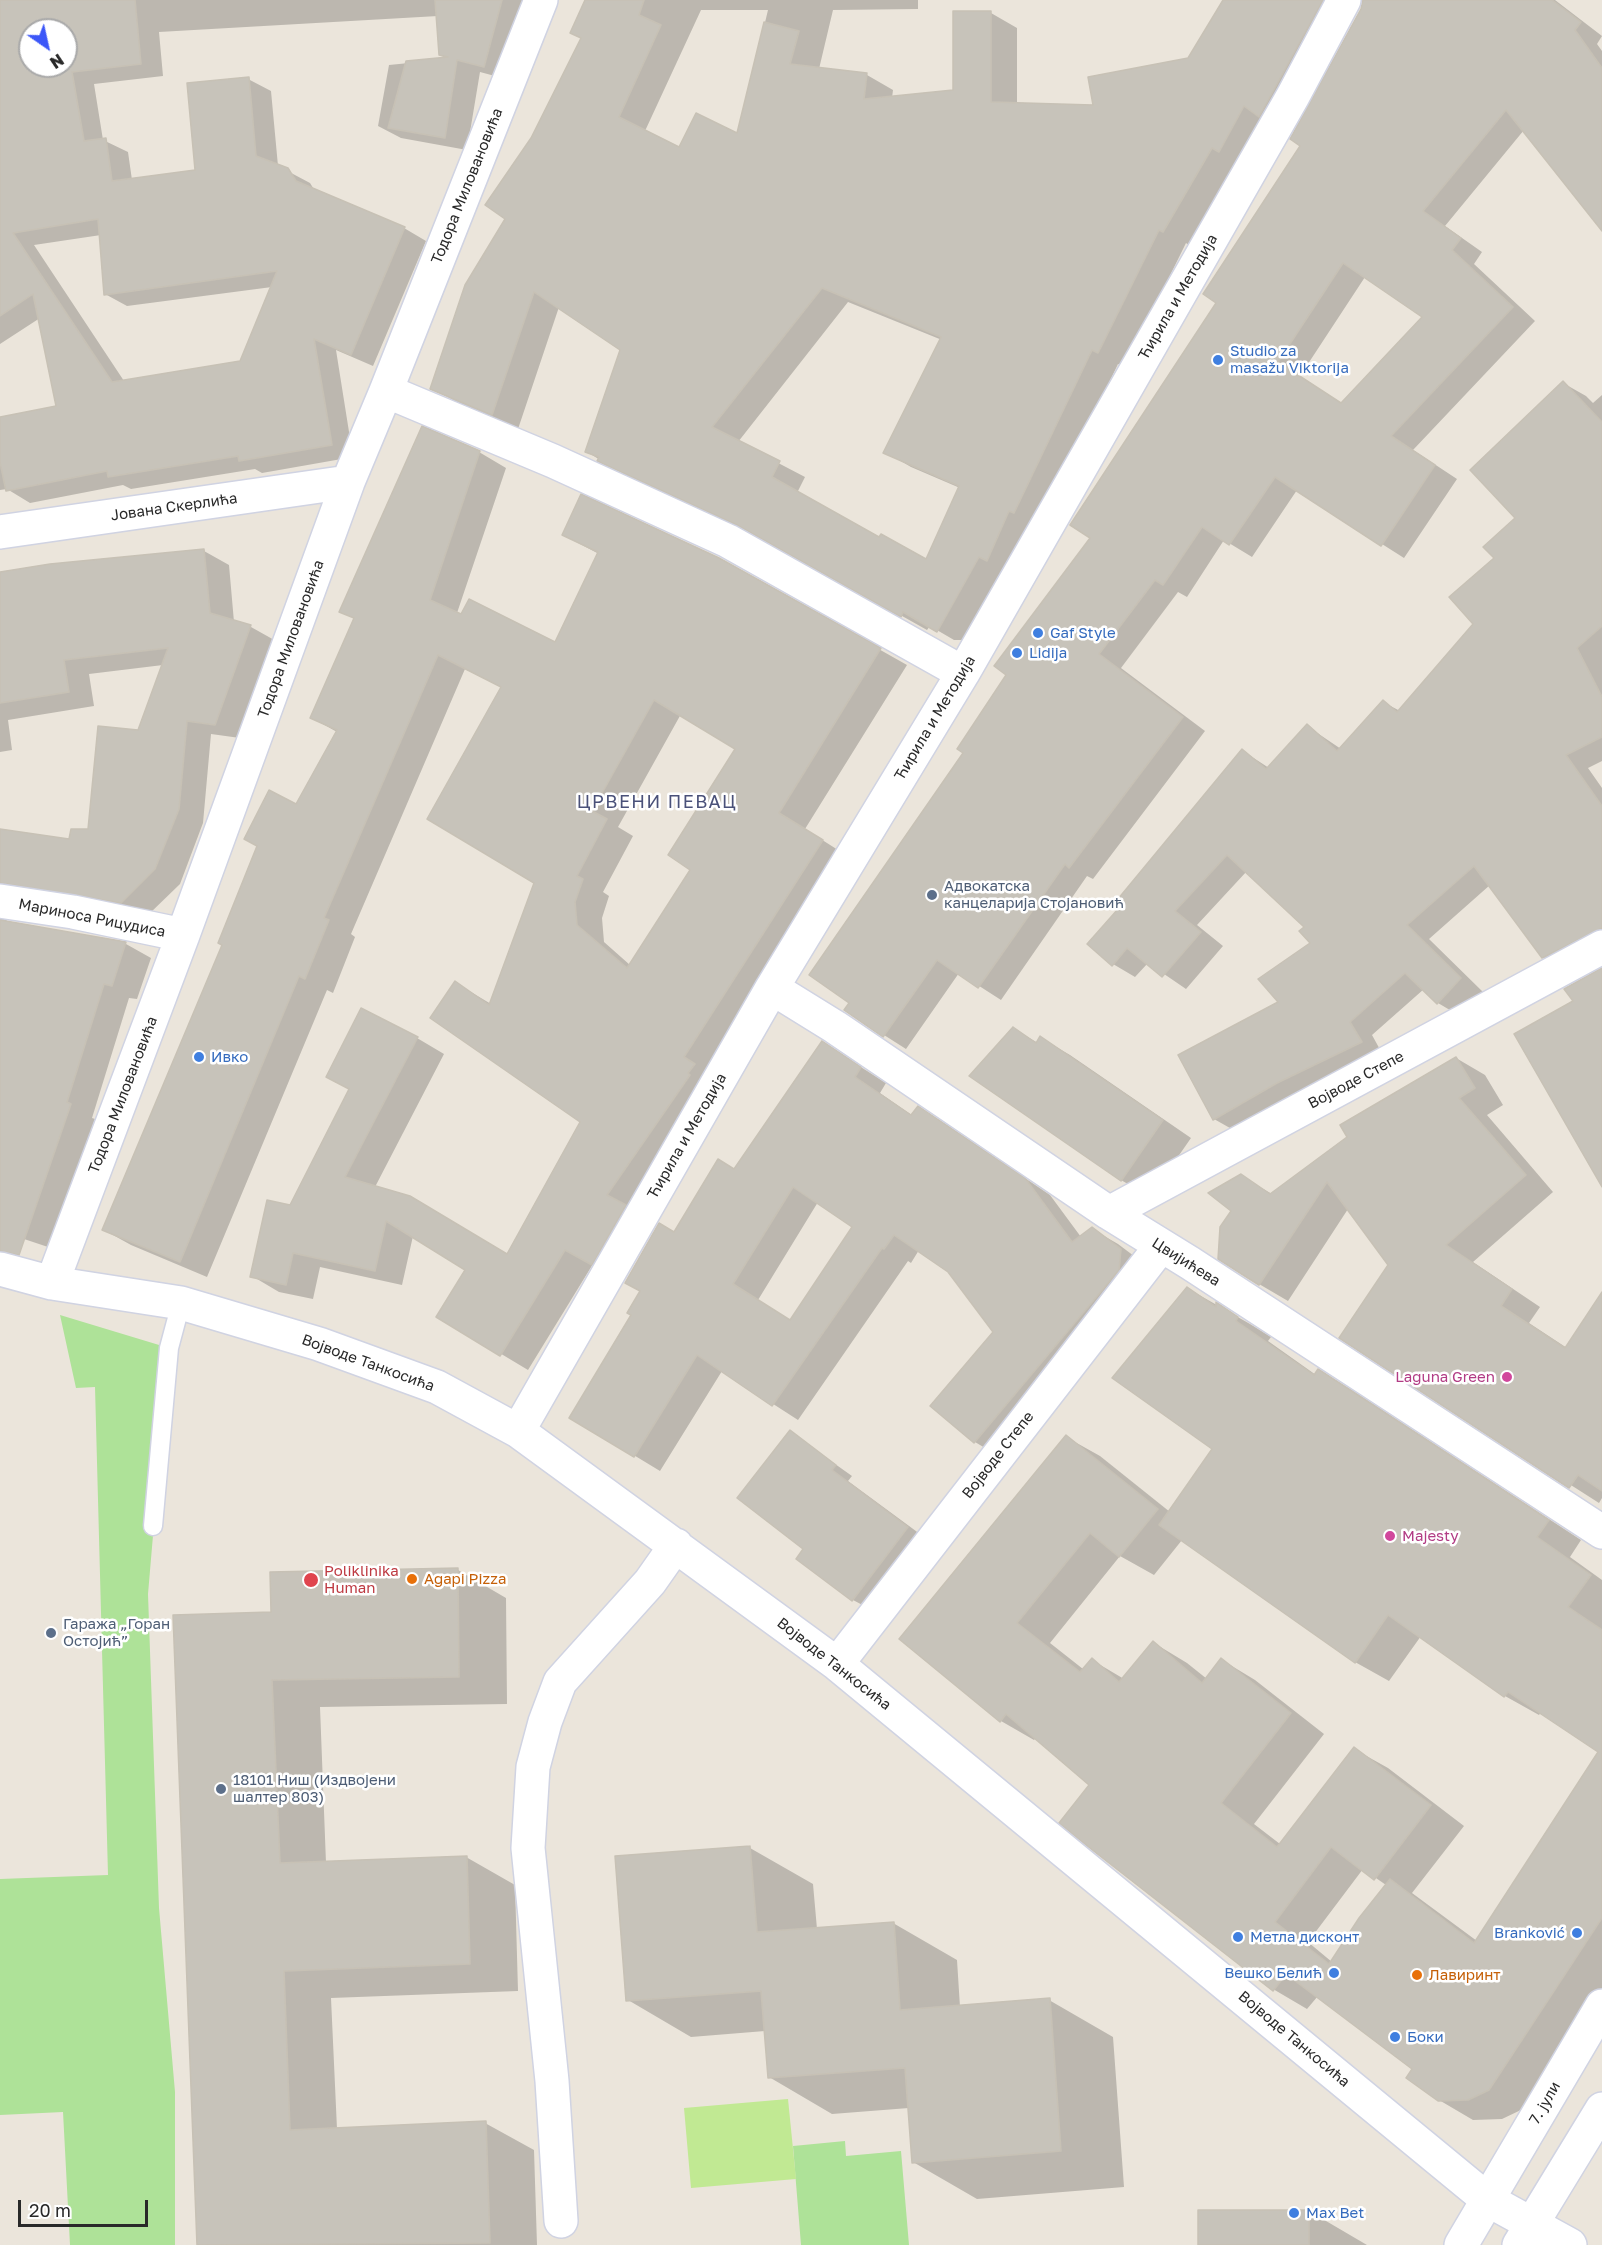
<!DOCTYPE html>
<meta charset="utf-8">
<style>
body{margin:0}
#map{position:relative;width:1602px;height:2245px;overflow:hidden;background:#ebe5db;font-family:"Golos Text",sans-serif}
canvas{display:block}
.north{position:absolute;left:18px;top:18px;width:60px;height:60px;box-sizing:border-box;background:#fff;border:2px solid #a9a9a9;border-radius:50%;rotate:146deg;font-size:16px;font-weight:700;line-height:24px;text-align:center;color:#292929}
.north::after{content:'';display:block;margin:auto;width:21px;height:27px;background:#3c57f8;clip-path:polygon(50% 0,100% 100%,50% 72%,0 100%)}
.scale{position:absolute;left:18px;top:2200px;width:130px;height:27px;box-sizing:border-box;border:3px solid #292929;border-top:0;padding-left:8px;font-size:18px;line-height:21px;white-space:nowrap;color:#292929;-webkit-text-stroke:4px #fff;paint-order:stroke}
</style>
<div id="map">
<canvas width="1602" height="2245"></canvas>
<div class="north">N</div>
<div class="scale">20 m</div>
</div>
<script>
const ctx = document.querySelector('canvas').getContext('2d');
ctx.lineJoin = 'round';
function fill(path, color) { ctx.fillStyle = color; ctx.fill(path, 'evenodd'); }
const shape = rows => new Path2D(rows.map(r => 'M' + r).join(''));
function stroke(path, color, width, dash) { ctx.strokeStyle = color; ctx.lineWidth = width; ctx.lineCap = dash ? 'butt' : 'round'; ctx.setLineDash(dash || []); ctx.stroke(path); }
function write(font, color, halo, rows, align = 'center') {
  ctx.font = font + ' "Golos Text",sans-serif'; ctx.lineWidth = 5; ctx.setLineDash([]); ctx.textBaseline = 'middle'; ctx.strokeStyle = halo; ctx.fillStyle = color; for (const [text, x, y, turn = 0] of rows) {
    ctx.save(); ctx.translate(x, y); ctx.rotate((+turn || 0) * Math.PI / 180); ctx.textAlign = isNaN(turn) ? turn : align; if (halo) ctx.strokeText(text, 0, 0); ctx.fillText(text, 0, 0); ctx.restore();
  }
}
fill(shape([
 [60,1315,169,1348,148,1594,159,1908,175,2092,175,2245,70,2245,63,2112,0,2115,0,1879,108,1875,95,1387,76,1388],
 [845,2141,846,2156,901,2151,909,2245,801,2245,793,2146]
]), '#aee298');
fill(shape([
 [788,2099,796,2179,691,2188,684,2108]
]), '#c1e993');
fill(shape([
 [0,0,527,0,506,79,480,72,467,150,401,138,378,126,389,65,449,59,441,54,438,16,159,32,163,76,94,84,103,140,128,152,132,180,197,171,248,79,271,91,278,166,310,183,315,191,404,228,426,241,373,366,336,350,353,457,262,473,255,469,131,489,123,485,30,503,7,489,0,490,0,418,57,407,40,318,0,344],
 [30,30,66,30,66,66,30,66],
 [101,235,105,294,127,306,272,287,241,362,124,381,34,245],
 [587,0,918,0,918,9,833,10,819,69,867,75,893,90,892,98,955,92,991,13,1017,28,1017,104,1095,106,1189,60,1225,0,1359,0,1190,246,1186,243,1125,367,1118,364,1040,526,967,640,954,640,930,626,927,630,765,539,625,475,587,452,622,349,559,307,518,429,458,403,432,388,507,218,532,139,582,38],
 [701,10,768,10,738,135,680,149,645,131],
 [848,302,942,340,885,452,911,467,960,488,927,561,880,539,797,493,805,477,738,442],
 [1379,0,1555,0,1602,36,1597,44,1602,51,1602,229,1524,130,1445,226,1482,252,1474,264,1535,321,1413,450,1457,479,1404,558,1297,490,1252,557,1224,540,1187,597,1178,592,1121,668,1205,731,1093,879,1087,876,1001,1000,959,973,906,1049,884,1035,851,1002,965,753,1008,675,1093,538],
 [1365,277,1424,317,1342,404,1300,376],
 [1563,383,1586,396,1593,403,1602,395,1602,761,1588,768,1602,788,1602,951,1566,970,1543,957,1490,885,1429,939,1483,992,1460,1016,1438,1003,1424,989,1372,1035,1383,1055,1237,1132,1214,1119,1312,943,1306,927,1247,871,1197,925,1223,946,1186,989,1148,963,1135,977,1113,964,1120,909,1243,751,1269,768,1307,726,1341,749,1383,702,1400,711,1475,624,1496,558,1517,518],
 [479,452,506,468,457,613,556,644,599,554,563,535,719,559,907,665,805,829,849,857,619,1279,593,1264,528,1370,438,1316,467,1269,413,1236,402,1285,320,1267,313,1299,279,1292,252,1276,291,1207,417,1038,444,1054,375,1187,508,1256,582,1122,456,983,491,1004,536,883,503,688,465,669,351,934,355,937,333,993,327,990,207,1277,131,1245,104,1230,297,806,337,732,312,718,355,619,341,611],
 [681,714,737,749,692,869,630,965,604,942,602,918,609,896,603,892,633,836,618,827],
 [204,551,229,565,234,622,251,627,276,641,240,738,211,734,203,823,180,884,147,916,6,913,7,923,126,944,151,958,137,999,129,998,92,1118,95,1119,51,1248,0,1231,0,831,70,841,89,831,139,731,163,665,89,674,94,706,8,720,12,750,0,752,0,573],
 [1014,1029,1038,1043,1041,1038,1070,1055,1191,1138,1150,1197,1121,1180],
 [823,1043,886,1083,880,1093,913,1116,918,1108,944,1123,1050,1195,1081,1237,1092,1229,1118,1244,1146,1265,1000,1457,975,1442,994,1333,949,1271,919,1250,911,1263,908,1261,798,1420,722,1371,660,1471,571,1417,633,1315,675,1234,734,1170],
 [818,1202,855,1227,791,1321,758,1300],
 [1456,1058,1485,1075,1503,1105,1487,1115,1553,1192,1473,1262,1540,1307,1529,1323,1567,1348,1602,1323,1602,1498,1599,1503,1341,1338,1390,1265,1348,1209,1288,1301,1259,1284,1233,1210,1241,1176,1272,1194],
 [1187,1288,1250,1324,1271,1337,1268,1341,1316,1375,1319,1371,1352,1390,1581,1540,1570,1557,1602,1580,1602,1988,1523,2109,1502,2119,1473,2120,1439,2100,1414,2068,1318,1996,1307,2009,1273,1989,1091,1785,1036,1738,1034,1740,1001,1721,901,1639,1066,1437,1100,1456,1170,1512,1215,1449],
 [1182,1540,1355,1662,1389,1681,1421,1636,1505,1696,1539,1715,1541,1712,1600,1752,1477,1941,1412,1893,1464,1826,1388,1768,1354,1749,1280,1844,1254,1824,1324,1734,1255,1680,1222,1660,1207,1679,1187,1663,1154,1643,1124,1679,1092,1660,1083,1669,1050,1643,1120,1556,1154,1575],
 [1363,1869,1386,1885,1332,1962,1308,1942],
 [790,1432,852,1476,848,1481,924,1537,870,1609,853,1600,805,1549],
 [458,1570,506,1598,507,1704,320,1707,326,1863,466,1857,515,1885,518,1991,331,1998,337,2129,485,2123,534,2150,537,2245,198,2245,174,1617,273,1613],
 [750,1848,813,1884,817,1929,893,1923,957,1960,960,2007,1049,2000,1113,2037,1124,2187,977,2199,913,2162,909,2108,832,2114,769,2077,765,2031,691,2037,628,2000],
 [1309,2211,1367,2245,1199,2245]
]), '#0003');
const building = shape([
 [0,0,135,0,141,64,72,72,84,141,106,138,112,181,195,170,187,83,249,77,256,156,288,168,296,181,405,227,351,355,314,339,332,445,239,461,238,456,108,477,107,471,6,491,0,462,0,417,56,406,33,294,0,316,0,0],
 [30,30,66,30,66,66,30,66,30,30],
 [98,219,104,295,277,271,240,361,112,382,13,233,98,219],
 [435,0,502,0,484,67,457,60,445,138,388,128,406,61,448,57,439,55,435,0],
 [585,0,644,0,639,15,661,25,619,117,679,147,696,113,737,133,764,22,799,31,790,64,867,73,864,99,953,90,953,11,991,11,991,102,1093,105,1088,77,1188,58,1223,0,1323,0,1259,117,1244,106,1219,152,1212,148,1163,232,1159,230,1098,353,1092,350,1014,513,1009,511,987,561,979,557,937,632,903,612,901,617,737,525,597,461,599,457,585,452,620,350,534,292,492,415,430,389,465,285,505,219,485,205,531,138,581,38,570,33,585,0],
 [822,288,941,337,883,453,959,486,926,559,881,534,879,537,772,477,780,461,712,427,822,288],
 [1363,0,1552,0,1581,22,1575,30,1602,68,1602,231,1506,110,1423,211,1461,238,1452,250,1513,307,1391,436,1435,465,1381,546,1275,477,1229,545,1202,527,1163,585,1155,580,1099,654,1183,717,1069,868,1065,864,978,988,937,960,883,1037,844,1010,849,1003,809,975,963,753,957,749,1006,675,994,666,1090,538,1070,525,1216,303,1203,294,1300,146,1290,139,1361,9,1363,0],
 [1343,263,1422,317,1341,403,1278,362,1343,263],
 [1563,381,1602,422,1602,626,1577,648,1602,697,1602,737,1566,755,1602,806,1602,928,1542,958,1474,866,1407,925,1461,978,1437,1004,1405,973,1350,1022,1362,1042,1277,1083,1213,1120,1178,1055,1278,1002,1258,979,1310,943,1299,931,1304,927,1227,855,1175,911,1201,932,1162,977,1127,948,1112,966,1087,944,1118,909,1113,905,1242,749,1266,769,1307,724,1337,751,1383,700,1397,712,1473,624,1449,597,1494,558,1483,547,1515,518,1470,470,1563,381],
 [422,426,480,451,430,600,461,614,469,599,555,642,598,552,562,535,581,494,719,558,881,648,779,813,823,840,684,1057,695,1064,688,1073,690,1075,607,1195,626,1205,592,1265,565,1250,500,1356,436,1317,465,1270,386,1221,375,1271,293,1253,286,1285,250,1277,267,1200,290,1205,349,1089,326,1077,361,1008,418,1037,345,1177,410,1196,507,1254,580,1122,430,1018,455,981,489,1005,534,883,427,819,501,687,438,655,324,918,329,920,305,979,299,976,180,1262,102,1230,222,945,218,943,257,846,244,839,269,790,296,804,337,730,310,718,354,618,339,612,422,426],
 [654,700,735,749,668,855,690,870,627,968,577,925,575,902,583,879,577,876,607,819,592,811,654,700],
 [204,549,210,613,251,625,215,725,187,721,179,809,155,869,121,903,0,883,0,829,69,839,71,829,88,829,98,726,138,730,168,648,64,660,69,692,0,703,0,572,50,564,204,549],
 [0,920,126,942,112,986,104,984,67,1102,71,1104,19,1255,0,1251,0,920],
 [1602,968,1602,1187,1514,1034,1573,1001,1564,989,1602,968],
 [1013,1027,1036,1043,1040,1036,1163,1120,1121,1181,969,1076,1013,1027],
 [822,1041,861,1067,855,1077,911,1115,918,1106,1025,1178,1072,1242,1092,1227,1121,1249,1119,1270,974,1443,930,1406,993,1332,948,1272,894,1235,884,1249,882,1248,772,1406,697,1355,634,1457,569,1418,631,1315,627,1313,640,1291,625,1283,659,1223,674,1232,718,1159,734,1169,822,1041],
 [793,1187,852,1227,790,1320,733,1284,793,1187],
 [1456,1057,1475,1088,1459,1098,1526,1175,1446,1245,1512,1289,1501,1306,1565,1348,1602,1292,1602,1491,1578,1475,1569,1488,1339,1338,1388,1265,1327,1182,1259,1285,1218,1259,1220,1227,1231,1211,1208,1193,1241,1174,1270,1194,1347,1137,1340,1125,1456,1057],
 [1187,1287,1216,1307,1216,1302,1238,1317,1236,1321,1314,1375,1318,1369,1549,1520,1537,1537,1591,1575,1568,1607,1602,1630,1602,1918,1489,2090,1468,2100,1438,2101,1406,2078,1412,2069,1286,1974,1273,1991,1086,1845,1059,1823,1089,1785,1006,1714,1000,1722,899,1639,1066,1435,1158,1509,1119,1557,1090,1533,1017,1623,1080,1672,1092,1658,1119,1682,1153,1641,1202,1683,1221,1658,1291,1713,1221,1803,1277,1847,1354,1747,1431,1805,1374,1880,1331,1847,1275,1922,1329,1964,1359,1918,1390,1879,1474,1943,1598,1752,1508,1692,1504,1697,1388,1615,1355,1663,1159,1525,1212,1449,1112,1378,1187,1287],
 [790,1430,836,1465,832,1470,908,1527,852,1601,796,1559,803,1549,737,1498,790,1430],
 [458,1568,459,1677,272,1680,280,1863,467,1856,470,1964,284,1971,290,2130,486,2121,490,2243,197,2245,173,1615,271,1612,270,1572,458,1568],
 [750,1846,757,1932,894,1922,900,2010,1050,1998,1061,2151,912,2163,905,2068,768,2078,761,1991,626,2001,615,1856,750,1846],
 [1198,2210,1309,2210,1309,2245,1198,2245,1198,2210]
]);
fill(building, '#c7c3ba');
stroke(building, '#c7c1b5', 1.5);
const service = shape([
 [153,1526,169,1348,181,1303]
]);
const minor = shape([
 [386,391,553,461,728,541,963,673],
 [0,532,348,482],
 [0,901,73,912,183,935],
 [772,988,835,1027,1109,1213,1190,1263,1602,1532],
 [1109,1213,1602,947],
 [0,1269,52,1283,181,1303,319,1344,437,1387,518,1431,837,1664,1488,2200,1570,2245],
 [52,1283,183,935,348,482,386,391,541,0],
 [518,1431,772,988,963,673,1293,96,1344,0],
 [837,1664,1161,1246],
 [561,2221,552,2081,528,1848,533,1767,545,1722,560,1682,650,1582,676,1545]
]);
const tertiary = shape([
 [1461,2245,1602,2006],
 [1519,2245,1602,2109]
]);
stroke(service, '#d0d3e2', 21);
stroke(minor, '#d0d3e2', 36);
stroke(tertiary, '#d0d3e2', 36);
stroke(service, '#fff', 18);
stroke(minor, '#fff', 33);
stroke(tertiary, '#fff', 33);
for (const [x, y, r, color] of [
 [1218,360,6,"#3f7fe0"],
 [1038,633,6,"#3f7fe0"],
 [1017,653,6,"#3f7fe0"],
 [932,895,6,"#5c6f8a"],
 [199,1057,6,"#3f7fe0"],
 [1507,1377,6,"#d1479c"],
 [1390,1536,6,"#d1479c"],
 [412,1579,6,"#e8710a"],
 [311,1580,8,"#e0444e"],
 [51,1633,6,"#5c6f8a"],
 [221,1789,6,"#5c6f8a"],
 [1577,1933,6,"#3f7fe0"],
 [1238,1937,6,"#3f7fe0"],
 [1334,1973,6,"#3f7fe0"],
 [1417,1975,6,"#e8710a"],
 [1395,2037,6,"#3f7fe0"],
 [1294,2213,6,"#3f7fe0"]
]) { const dot = new Path2D(); dot.arc(x, y, r, 0, 2 * Math.PI); ctx.fillStyle = color; ctx.fill(dot); stroke(dot, '#fff', 2); }
write('15px', '#292929', '#fff', [
 ["Тодора Миловановића",467,186,-68],
 ["Ћирила и Методија",1178,297,-60],
 ["Јована Скерлића",174,507,-8],
 ["Тодора Миловановића",291,639,-70],
 ["Ћирила и Методија",935,718,-59],
 ["Мариноса Рицудиса",92,918,11],
 ["Војводе Степе",1356,1080,-28],
 ["Тодора Миловановића",123,1095,-69],
 ["Ћирила и Методија",687,1136,-60],
 ["Цвијићева",1186,1262,32],
 ["Војводе Танкосића",368,1363,20],
 ["Војводе Степе",998,1455,-52],
 ["Војводе Танкосића",834,1664,38],
 ["Војводе Танкосића",1294,2039,40],
 ["7. јули",1545,2103,-60]
]);
write('15px', '#366cbe', '#fff', [
 ["Studio za",1230,351],
 ["masažu Viktorija",1230,368],
 ["Gaf Style",1050,633],
 ["Lidija",1029,653],
 ["Ивко",211,1057],
 ["Branković",1565,1933,"right"],
 ["Метла дисконт",1250,1937],
 ["Вешко Белић",1322,1973,"right"],
 ["Боки",1407,2037],
 ["Max Bet",1306,2213]
], 'left');
write('15px', '#4e5e75', '#fff', [
 ["Адвокатска",944,886],
 ["канцеларија Стојановић",944,903],
 ["Гаража „Горан",63,1624],
 ["Остојић”",63,1641],
 ["18101 Ниш (Издвојени",233,1780],
 ["шалтер 803)",233,1797]
], 'left');
write('15px', '#b23c85', '#fff', [
 ["Laguna Green",1495,1377],
 ["Majesty",1402,1536,"left"]
], 'right');
write('15px', '#be3a42', '#fff', [
 ["Poliklinika",324,1571],
 ["Human",324,1588]
], 'left');
write('15px', '#c56008', '#fff', [
 ["Agapi Pizza",424,1579],
 ["Лавиринт",1429,1975]
], 'left');
ctx.letterSpacing = '1.5px';
write('18px', '#4a5179', '#fff', [
 ["ЦРВЕНИ ПЕВАЦ",657,802]
]);
ctx.letterSpacing = '0px';
</script>
